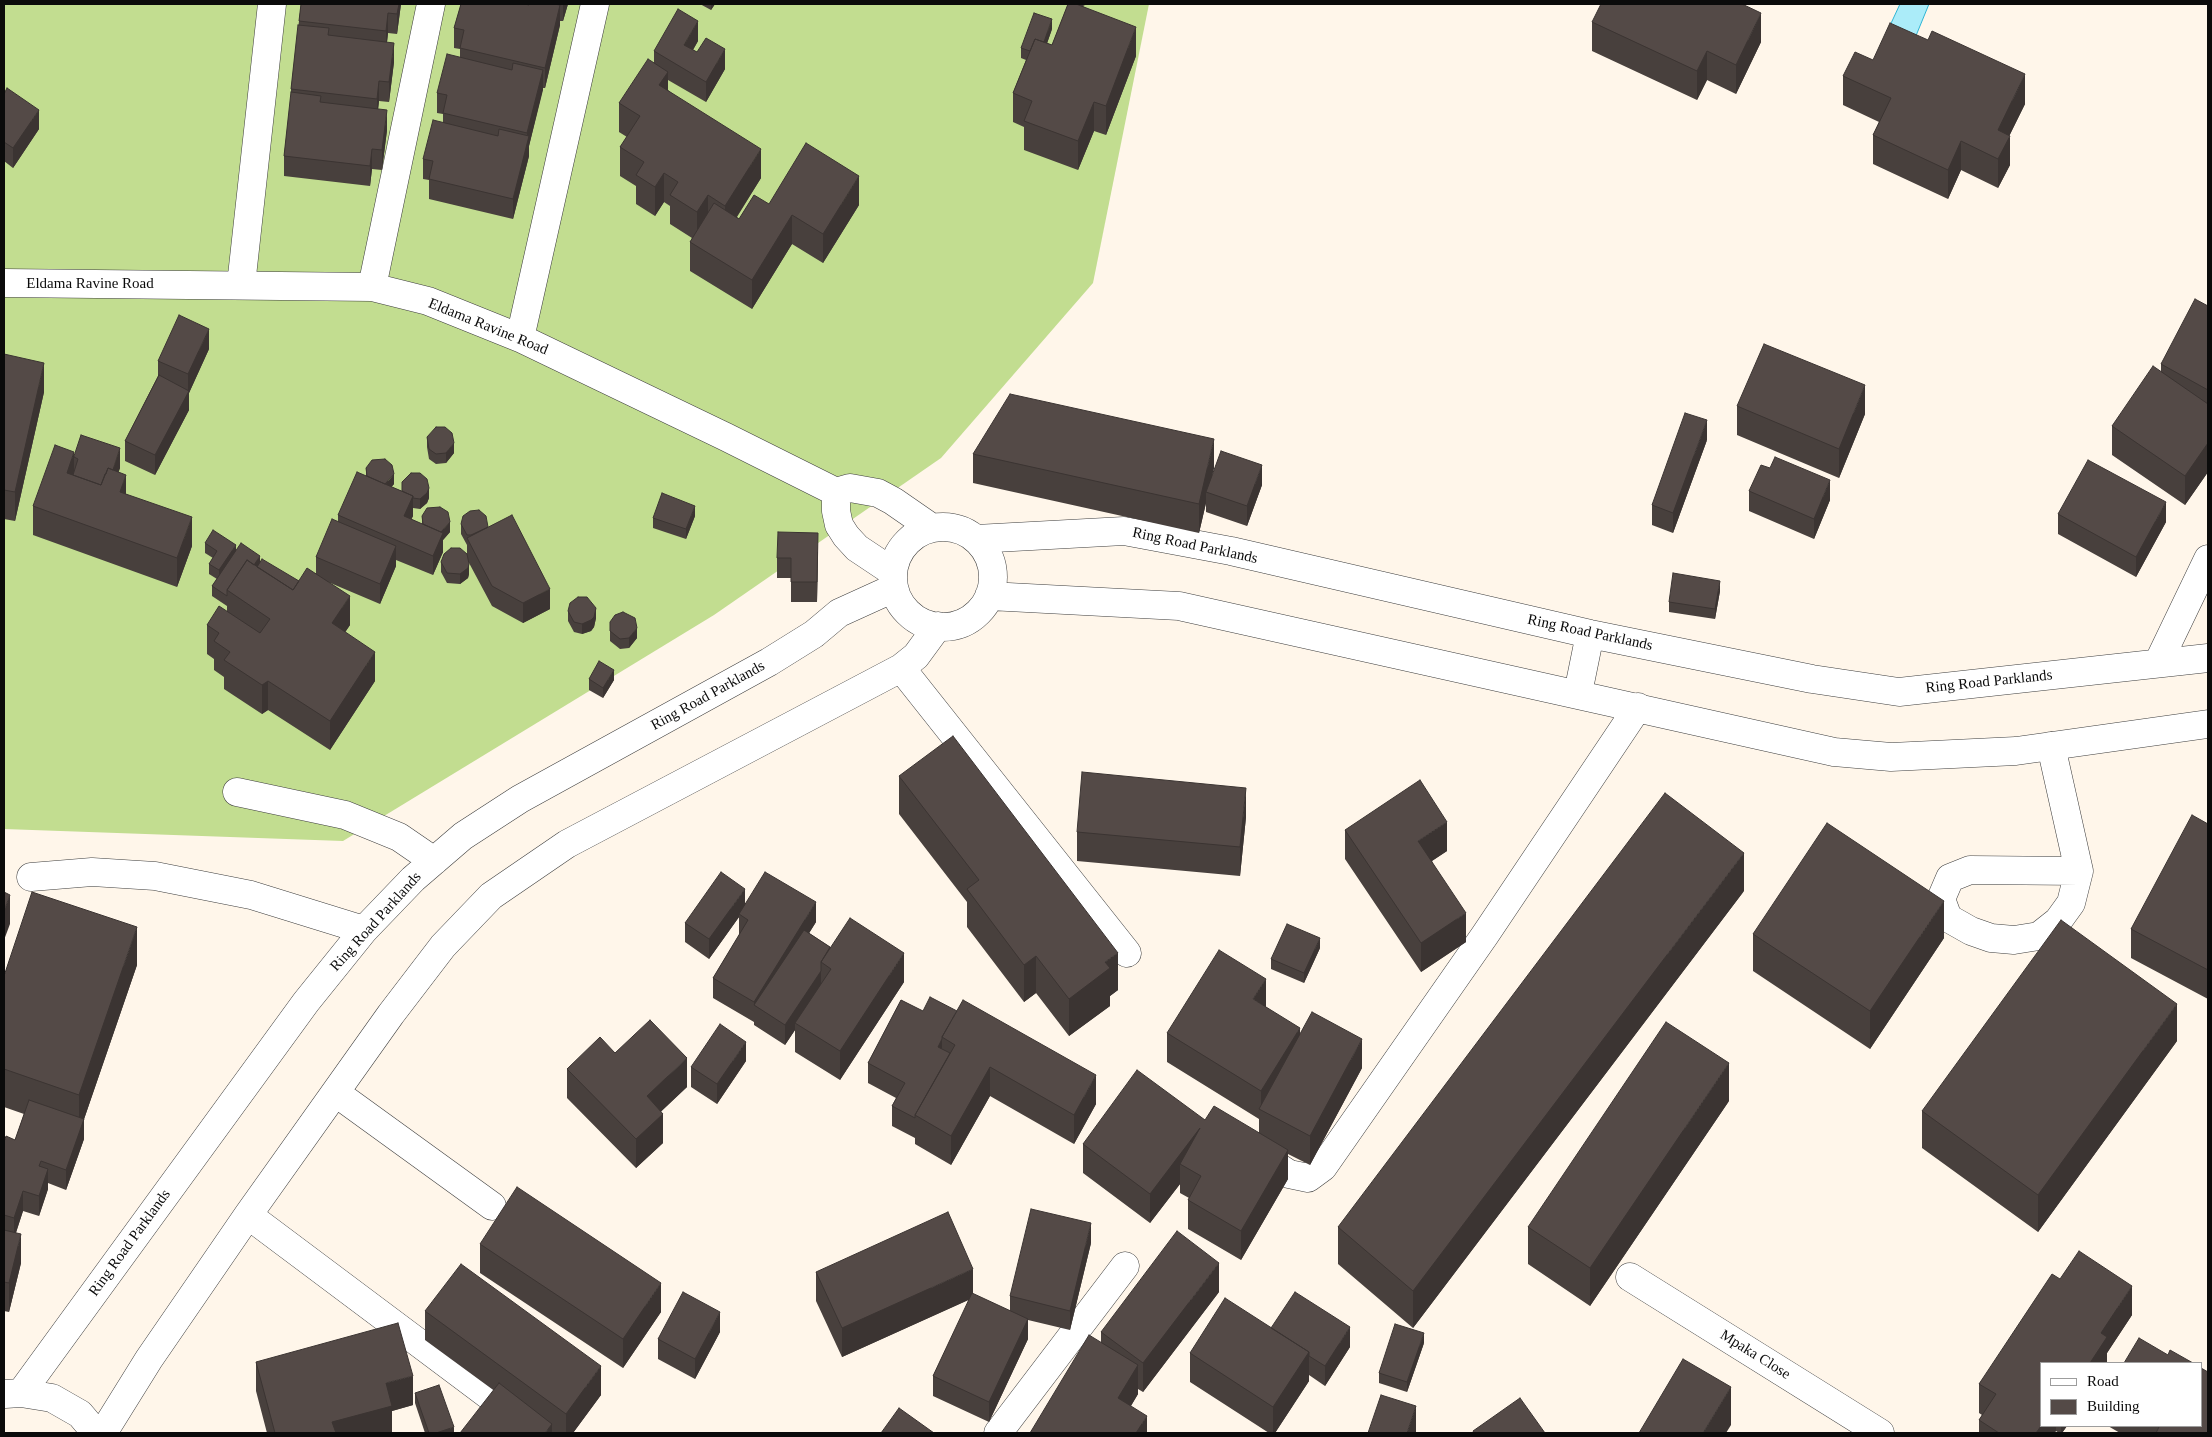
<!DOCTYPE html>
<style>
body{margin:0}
#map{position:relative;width:2212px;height:1437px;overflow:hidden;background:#fff6ea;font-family:"Times New Roman",serif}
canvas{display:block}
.frame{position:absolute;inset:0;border:5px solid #0b0b0b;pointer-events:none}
.legend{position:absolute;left:2040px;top:1362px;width:162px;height:65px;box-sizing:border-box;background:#fff;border:1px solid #9d9d9d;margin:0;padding:6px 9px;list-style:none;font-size:15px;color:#0b0b0b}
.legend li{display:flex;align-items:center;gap:10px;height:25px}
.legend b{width:25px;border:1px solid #9d9d9d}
</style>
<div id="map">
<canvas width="2212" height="1437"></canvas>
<div class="frame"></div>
<ul class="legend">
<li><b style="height:6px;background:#fff"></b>Road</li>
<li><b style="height:14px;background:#544a47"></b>Building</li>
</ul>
</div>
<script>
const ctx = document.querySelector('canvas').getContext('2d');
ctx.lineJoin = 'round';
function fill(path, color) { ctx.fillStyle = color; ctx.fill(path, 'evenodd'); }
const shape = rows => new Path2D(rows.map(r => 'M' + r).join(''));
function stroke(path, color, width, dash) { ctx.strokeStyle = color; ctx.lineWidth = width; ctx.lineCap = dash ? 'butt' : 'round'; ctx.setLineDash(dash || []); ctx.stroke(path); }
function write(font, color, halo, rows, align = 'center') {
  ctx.font = font + ' "Times New Roman",serif'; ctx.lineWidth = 5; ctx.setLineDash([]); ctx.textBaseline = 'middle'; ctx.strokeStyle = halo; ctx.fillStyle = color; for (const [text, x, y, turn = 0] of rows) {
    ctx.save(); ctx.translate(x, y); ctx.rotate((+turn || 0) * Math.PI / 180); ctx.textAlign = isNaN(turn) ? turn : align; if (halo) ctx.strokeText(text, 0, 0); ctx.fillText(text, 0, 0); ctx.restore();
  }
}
fill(shape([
 [4,4,1149,4,1093,283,941,458,714,615,343,841,4,829]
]), '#c2dd90');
const water = shape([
 [1900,4,1929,4,1913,43,1887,32,1900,4]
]);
fill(water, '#abecf9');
stroke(water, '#2eb4d4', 1);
const minor = shape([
 [4,283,372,287,428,301,520,338,726,437,836,492],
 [241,285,272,4],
 [372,287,431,4],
 [520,338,595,4],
 [836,492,850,488,878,493,893,501,932,528],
 [836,492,836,511,839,525,846,536,857,548,893,572],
 '893 577a50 50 0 1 1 100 0a50 50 0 1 1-100 0Z',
 [976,539,1124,531,1231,551,1590,634,1812,679,1899,692,2208,658],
 [989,596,1179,606,1834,752,1891,757,2016,751,2208,724],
 [2158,663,2208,559],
 [901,668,1127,953],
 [1578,693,1590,634],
 [2051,746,2079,871,2071,903,2058,921,2039,936,2014,940,1991,938,1971,931,1948,918,1941,899,1950,878,1970,870,2079,871],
 [237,792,345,815,399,837,434,861],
 [31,877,92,872,155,876,251,895,364,930],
 [336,1093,492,1206],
 [1258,1154,1289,1174,1308,1178,1323,1167,1485,935,1638,707],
 [248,1215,539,1433],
 [1630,1277,1880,1433],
 [21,1393,306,1002,364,930,413,879,463,836,520,799,769,662,814,634,839,613,894,588],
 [5,1394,21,1393,52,1398,80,1414,96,1433],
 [103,1433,149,1359,248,1215,391,1014,443,946,491,896,567,844,901,668,916,656,938,626],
 [998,1433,1125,1266]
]);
stroke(minor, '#3e3e3e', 29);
stroke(minor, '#fff', 28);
fill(shape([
 [301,4,401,4,397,34,388,33,387,42,394,62,389,102,379,101,378,109,387,130,382,170,372,169,370,186,284,176,284,156,291,96,291,89],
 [461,4,568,4,563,21,560,21,560,25,545,88,543,88,529,146,529,156,513,219,429,199,429,180,423,179,423,159,443,122,443,114,437,113,437,93,460,57,460,49,454,48,454,28],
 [700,4,715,4,711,10],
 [1068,4,1087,4,1083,6,1136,56,1106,135,1094,131,1078,170,1024,150,1024,127,1013,122,1013,93,1026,60,1021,58,1021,48,1052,29,1047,43,1052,45],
 [1592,22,1761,42,1736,94,1707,80,1697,100,1592,51],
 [698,41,693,50,725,69,706,102,668,80,668,90,761,178,737,217,739,219,769,204,859,205,823,263,792,244,752,309,690,271,690,242,692,238,670,224,670,206,664,202,655,216,636,204,636,186,620,176,620,147,627,137,619,132,619,103,654,63,654,51],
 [1873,60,2025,104,2009,136,2010,165,1998,188,1961,170,1948,199,1873,164,1873,135,1879,122,1843,105,1843,76],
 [4,94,39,129,13,168,4,161],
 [2208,306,2208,472,2185,505,2112,455,2112,426,2161,371,2161,364],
 [209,349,189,393,189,410,155,475,125,461,125,441,158,376,158,361],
 [4,354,44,392,15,521,4,519],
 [1737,406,1865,414,1839,478,1737,435],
 [427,437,454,453,446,463,436,464,429,459,427,447],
 [1707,440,1673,533,1652,525,1652,505],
 [973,454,1214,468,1212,475,1262,485,1247,526,1206,512,1206,503,1199,533,973,483],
 [74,456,120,468,118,472,126,494,192,546,177,587,33,535,33,506],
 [366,468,394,484,391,487,402,491,429,498,427,503,420,509,413,508,413,516,411,519,422,524,422,516,450,532,443,540,443,552,433,575,396,560,396,566,380,604,328,582,350,625,345,632,375,681,330,750,268,710,262,714,224,689,224,677,214,670,214,659,207,654,207,625,227,611,227,606,212,596,212,586,217,579,209,574,209,564,213,558,205,553,205,543,236,551,260,561,299,581,316,574,316,557,338,522,338,515,366,476],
 [1770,468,1830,500,1814,539,1749,511,1749,491],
 [2058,514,2166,522,2136,577,2058,534],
 [695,516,686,539,653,528,653,518],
 [461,524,488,527,550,609,523,623,492,606,468,561,469,574,468,578,460,584,447,583,441,572,441,562,467,554,467,545,461,534],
 [818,552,817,602,791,602,791,578,777,578,777,558],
 [1720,591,1715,619,1669,612,1669,602],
 [568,611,596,618,594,627,591,631,582,634,574,632,568,621],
 [610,622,637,638,629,648,620,649,610,641],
 [589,679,614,680,603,698,589,690],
 [899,776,1118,990,1110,996,1110,1006,1069,1036,1036,993,1024,1002,967,927,967,902,899,814],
 [1246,817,1240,876,1077,861,1077,832],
 [2208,824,2208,999,2131,958,2131,929],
 [1345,830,1447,851,1432,861,1466,942,1421,972,1345,859],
 [1744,891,1413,1328,1338,1264,1338,1227],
 [745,904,816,922,809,933,830,947,904,982,840,1080,795,1052,795,1030,785,1045,754,1025,754,1022,713,998,713,978,739,935,739,917,709,959,685,942,685,923],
 [1753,934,1944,938,1870,1049,1753,971],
 [1320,948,1304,983,1271,969,1271,959],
 [137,965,84,1119,84,1139,66,1190,48,1183,48,1189,39,1216,23,1211,16,1233,21,1263,9,1312,4,1311,4,1142,15,1140,24,1114,4,1107,4,976],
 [901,1000,1096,1104,1074,1144,990,1096,951,1165,915,1144,915,1138,892,1126,892,1106,896,1098,868,1083,868,1063],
 [1266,1007,1300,1034,1362,1068,1310,1165,1288,1154,1288,1179,1241,1260,1188,1229,1188,1200,1189,1198,1180,1193,1180,1184,1150,1223,1083,1173,1083,1144,1205,1120,1259,1133,1259,1119,1167,1062,1167,1033],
 [2177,1041,2038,1232,1922,1148,1922,1111],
 [615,1053,687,1087,661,1111,663,1143,636,1168,567,1098,567,1069],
 [746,1061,717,1104,691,1087,691,1067],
 [1729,1101,1590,1306,1528,1264,1528,1227],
 [1091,1243,1070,1330,1028,1320,1028,1339,989,1422,933,1396,933,1376,970,1299,842,1357,816,1301,816,1272,973,1294,1010,1311,1010,1296],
 [480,1244,661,1312,623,1368,480,1273],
 [2060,1279,2132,1315,2107,1353,2107,1363,2041,1363,2041,1426,2067,1426,2062,1433,2059,1433,2056,1431,2054,1433,1979,1433,1979,1420,1982,1415,1979,1413,1979,1384],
 [1219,1292,1143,1392,1138,1389,1138,1394,1131,1406,1147,1433,1030,1433,1101,1342,1101,1332],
 [425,1311,601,1395,573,1433,552,1433,425,1340],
 [1271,1328,1350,1347,1325,1386,1309,1375,1309,1381,1275,1433,1269,1433,1190,1382,1190,1353],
 [720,1332,695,1379,658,1359,658,1339],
 [1424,1343,1407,1392,1379,1383,1379,1373],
 [256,1362,413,1405,392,1411,392,1433,267,1433,256,1391],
 [415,1393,454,1433,425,1433,415,1403],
 [2108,1426,2201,1426,2208,1433,2120,1433]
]), '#48403d');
fill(shape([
 [399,4,401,4,397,34,397,14],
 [563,4,568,4,563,21],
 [711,4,715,4,711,10],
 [560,5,560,25,545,88,545,68],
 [388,13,388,33,386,51,386,31],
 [1761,13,1761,42,1736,94,1736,65],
 [1052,19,1052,29,1040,64,1040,54],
 [698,21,698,41,684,65,684,45],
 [1136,27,1136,56,1106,135,1106,106],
 [394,43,394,62,389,102,389,82],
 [725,49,725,69,706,102,706,82],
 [1707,51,1707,80,1697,100,1697,71],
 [543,70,543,90,529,146,529,156,513,219,513,199,527,143,527,133],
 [668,72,668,101,659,85],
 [2025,74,2025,104,1998,159,1998,130],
 [379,81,379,101,377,119,377,99],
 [1094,102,1094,131,1078,170,1078,141],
 [39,110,39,129,13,168,13,148],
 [387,110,387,130,382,170,382,150],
 [2010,136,2010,165,1998,188,1998,159],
 [1961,141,1961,170,1948,199,1948,170],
 [372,149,372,169,370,186,370,166],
 [761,149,761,178,725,235,725,206],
 [664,173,664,202,655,216,655,187],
 [859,176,859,205,823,263,823,234],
 [708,195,708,224,697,241,697,212],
 [792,215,792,244,752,309,752,280],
 [209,329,209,349,189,393,189,410,155,475,155,455,188,391,188,374],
 [44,363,44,392,15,521,15,492],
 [1865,385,1865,414,1839,478,1839,449],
 [1707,420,1707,440,1673,533,1673,513],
 [1214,439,1214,468,1208,493,1206,492,1206,503,1199,533,1199,504],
 [454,443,454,453,446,463,446,453],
 [2208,443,2208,472,2185,505,2185,476],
 [120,448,120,468,111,496,111,476],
 [74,452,74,481,67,473],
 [1262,465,1262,485,1247,526,1247,506],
 [394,474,394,484,385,495,385,485],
 [126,475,126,504,120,492],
 [1830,480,1830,500,1814,539,1814,519],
 [429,488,429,498,427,503,420,509,420,499],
 [413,496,413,516,404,536,404,516],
 [2166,502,2166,522,2136,577,2136,557],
 [695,506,695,516,686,539,686,529],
 [192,517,192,546,177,587,177,558],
 [450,522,450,532,443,540,443,552,433,575,433,556,441,532],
 [818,533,818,552,817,602,817,582],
 [236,545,236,555,219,580,219,570],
 [396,546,396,566,380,604,380,584],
 [260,556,260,566,234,595],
 [469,564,469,574,468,578,460,584,460,574],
 [1720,581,1720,591,1715,619,1715,609],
 [550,589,550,609,523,623,523,603],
 [350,596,350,625,332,652,332,623],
 [596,608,596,618,594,627,591,631,582,634,582,624],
 [637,628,637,638,629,648,629,638],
 [375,652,375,681,330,750,330,721],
 [614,670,614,680,603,698,603,688],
 [268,681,268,710,262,714,262,685],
 [1246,788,1246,817,1240,876,1240,847],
 [1447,822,1447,851,1418,870,1418,841],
 [1744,853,1744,891,1413,1328,1413,1291],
 [745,889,745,908,739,914,739,917,709,959,709,939],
 [10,895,10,924,4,940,4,911],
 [1944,901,1944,938,1870,1049,1870,1011],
 [816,902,816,922,762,1010,754,1005,754,1022,754,1002],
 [1466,913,1466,942,1421,972,1421,943],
 [137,927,137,965,80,1131,84,1119,84,1139,66,1190,66,1170,79,1132,79,1095],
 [1320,938,1320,948,1304,983,1304,973],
 [904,953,904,982,840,1080,840,1051],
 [1118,953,1118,990,1110,996,1110,1006,1069,1036,1069,999,1105,962],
 [1036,956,1036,993,1024,1002,1024,965],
 [821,971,821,991,795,1023,795,1030,785,1045,785,1025],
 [1266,979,1266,1008,1253,999],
 [2177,1004,2177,1041,2038,1232,2038,1195],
 [1300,1028,1300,1057,1261,1110,1261,1091],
 [942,1039,942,1059,938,1047],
 [1362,1039,1362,1068,1310,1165,1310,1136],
 [746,1042,746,1061,717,1104,717,1084],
 [687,1058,687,1087,647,1125,647,1096],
 [1729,1063,1729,1101,1590,1306,1590,1268],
 [990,1067,990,1096,951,1165,951,1136],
 [1096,1075,1096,1104,1074,1144,1074,1115],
 [663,1114,663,1143,636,1168,636,1139],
 [1200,1128,1180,1164,1180,1184,1150,1223,1150,1194],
 [1288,1150,1288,1179,1241,1260,1241,1231],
 [48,1169,48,1189,39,1216,39,1196],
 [23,1191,23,1211,14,1238,14,1218],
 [1091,1223,1091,1243,1070,1330,1070,1311],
 [21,1234,21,1263,9,1312,9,1283],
 [1219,1263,1219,1292,1143,1392,1143,1363],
 [973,1269,973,1298,842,1357,842,1328],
 [661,1283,661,1312,623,1368,623,1339],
 [2132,1286,2132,1315,2107,1353,2107,1363,2090,1363,2101,1333],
 [720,1312,720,1332,695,1379,695,1359],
 [1028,1319,1028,1339,989,1422,989,1402],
 [1350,1327,1350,1347,1325,1386,1325,1366],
 [1424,1333,1424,1343,1407,1392,1407,1382],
 [1309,1352,1309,1381,1275,1433,1273,1433,1273,1407],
 [1138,1365,1138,1394,1118,1427,1118,1398],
 [601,1366,601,1395,573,1433,566,1433,566,1414],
 [413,1376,413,1405,392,1411,392,1433,332,1433,332,1422,386,1383],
 [1731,1387,1731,1425,1726,1433,1703,1433],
 [1416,1406,1416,1433,1407,1433],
 [1147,1416,1147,1433,1136,1433],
 [552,1424,552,1433,545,1433],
 [2041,1426,2056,1426,2056,1431,2054,1433,2036,1433],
 [2061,1426,2067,1426,2062,1433,2061,1433],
 [454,1427,454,1433,436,1433]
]), '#3b3432');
const building = shape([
 [301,4,399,4,397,14,388,13,386,31,299,21,301,4],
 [461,4,525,4,529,5,529,4,554,4,560,5,545,68,460,48,464,30,454,28,461,4],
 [1068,4,1076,4,1136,27,1106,106,1094,102,1078,141,1024,121,1032,101,1013,93,1035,39,1052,45,1068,4],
 [1601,4,1742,4,1761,13,1736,65,1707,51,1697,71,1592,22,1601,4],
 [678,9,698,21,684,45,697,52,706,38,725,49,706,82,654,51,678,9],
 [1034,13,1052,19,1044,42,1035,39,1030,51,1021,48,1034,13],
 [1890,23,1928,40,1932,31,2025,74,1998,130,2010,136,1998,159,1961,141,1948,170,1873,135,1891,98,1843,76,1855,52,1873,60,1890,23],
 [298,25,329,28,328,35,394,43,389,82,379,81,377,99,291,89,298,25],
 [447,54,512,70,513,63,543,70,527,133,443,113,447,95,437,93,447,54],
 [648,59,668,72,659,85,761,149,725,206,708,195,697,212,670,195,678,182,664,173,655,187,636,175,644,162,620,147,640,116,619,103,648,59],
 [7,88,39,110,13,148,4,142,4,94,7,88],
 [291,92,321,96,320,102,387,110,382,150,372,149,370,166,284,156,291,92],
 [433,120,498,136,499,129,529,136,513,199,429,179,433,161,423,159,433,120],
 [806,143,859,176,823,234,792,215,752,280,690,242,714,203,739,219,754,195,769,204,806,143],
 [2195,299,2208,306,2208,390,2161,364,2195,299],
 [179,315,209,329,188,374,158,361,179,315],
 [1764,344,1865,385,1839,449,1737,406,1764,344],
 [4,354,44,363,15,492,4,490,4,354],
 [2153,366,2208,404,2208,443,2185,476,2112,426,2153,366],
 [159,375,189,391,155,455,125,441,159,375],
 [1010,394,1214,439,1199,504,973,454,1010,394],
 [1685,413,1707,420,1673,513,1652,505,1685,413],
 [436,427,445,427,452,433,454,443,446,453,436,454,429,449,427,437,436,427],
 [81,435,120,448,113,470,108,468,106,474,105,474,101,485,73,475,78,459,74,457,74,456,81,435],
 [55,445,74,452,67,473,101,485,108,468,126,475,120,492,192,517,177,558,33,506,55,445],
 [1221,451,1262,465,1247,506,1206,492,1221,451],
 [1775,457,1830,480,1814,519,1749,491,1761,465,1770,468,1775,457],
 [385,459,392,465,394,474,385,484,367,476,366,468,372,460,385,459],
 [2088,460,2166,502,2136,557,2058,514,2088,460],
 [357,472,413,496,404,516,443,533,433,556,338,515,357,472],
 [411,473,420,473,427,479,429,488,427,493,420,499,413,498,413,496,402,491,402,482,411,473],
 [662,493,695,506,686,529,653,518,662,493],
 [440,507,448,512,450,522,441,532,423,524,422,516,427,508,440,507],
 [479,510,486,516,488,527,471,535,467,535,461,524,463,516,470,511,479,510],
 [512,515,550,589,523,603,492,586,467,538,512,515],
 [332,519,396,546,380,584,316,557,332,519],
 [213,530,236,545,219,570,209,564,217,551,205,543,213,530],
 [778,532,818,533,817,582,791,582,791,558,777,558,778,532],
 [241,543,260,556,254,565,247,560,227,590,227,596,212,586,241,543],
 [451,548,460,548,467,554,469,564,468,568,460,574,447,573,441,562,444,554,451,548],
 [262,559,299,581,293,590,257,567,262,559],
 [247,560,293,590,307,568,350,596,332,623,375,652,330,721,268,681,262,685,224,660,230,652,214,641,219,633,207,625,219,606,260,633,270,619,227,590,247,560],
 [1673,573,1720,581,1715,609,1669,602,1673,573],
 [578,597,587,597,596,608,594,617,591,620,582,624,574,622,568,611,570,603,578,597],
 [623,612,635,618,637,628,629,638,620,639,610,631,610,622,615,615,623,612],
 [599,661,614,670,603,688,589,679,599,661],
 [953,736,1118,953,1105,962,1110,968,1069,999,1036,956,1024,965,967,889,979,880,899,776,953,736],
 [1082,772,1246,788,1240,847,1077,832,1082,772],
 [1420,780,1447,822,1418,841,1466,913,1421,943,1345,830,1420,780],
 [1665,793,1744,853,1413,1291,1338,1227,1665,793],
 [2192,815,2208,824,2208,970,2131,929,2192,815],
 [1827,823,1944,901,1870,1011,1753,934,1827,823],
 [721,872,745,889,709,939,685,923,721,872],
 [765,872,816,902,754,1002,713,978,748,920,739,914,765,872],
 [4,892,10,895,4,911,4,892],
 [32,892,137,927,79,1095,4,1069,4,976,32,892],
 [850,918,904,953,840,1051,795,1023,831,969,821,962,850,918],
 [2061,920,2177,1004,2038,1195,1922,1111,2061,920],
 [1287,924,1320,938,1304,973,1271,959,1287,924],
 [804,930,830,947,821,962,821,971,785,1025,754,1005,804,930],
 [1219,950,1266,979,1253,999,1300,1028,1261,1091,1167,1033,1219,950],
 [930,997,957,1011,942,1037,942,1039,938,1047,950,1053,915,1115,915,1118,892,1106,905,1083,868,1063,901,1000,923,1011,930,997],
 [963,1000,1096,1075,1074,1115,990,1067,951,1136,915,1115,955,1045,942,1037,963,1000],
 [1312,1012,1362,1039,1310,1136,1259,1109,1312,1012],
 [650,1020,687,1058,647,1096,663,1114,636,1139,567,1069,600,1037,615,1053,650,1020],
 [1666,1022,1729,1063,1590,1268,1528,1227,1666,1022],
 [720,1024,746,1042,717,1084,691,1067,720,1024],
 [1137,1070,1205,1120,1214,1106,1288,1150,1241,1231,1188,1200,1201,1176,1180,1164,1200,1128,1150,1194,1083,1144,1137,1070],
 [29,1100,84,1119,66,1170,41,1161,39,1166,48,1169,39,1196,23,1191,14,1218,4,1215,4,1142,6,1136,15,1140,29,1100],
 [517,1187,661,1283,623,1339,480,1244,517,1187],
 [1031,1209,1091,1223,1070,1311,1010,1296,1031,1209],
 [948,1212,973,1269,842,1328,816,1272,948,1212],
 [4,1230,21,1234,9,1283,4,1282,4,1230],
 [1177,1231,1219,1263,1143,1363,1101,1332,1177,1231],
 [2079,1251,2132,1286,2101,1333,2107,1337,2090,1363,2041,1363,2041,1426,2036,1433,1999,1433,1979,1420,1996,1394,1979,1384,2052,1274,2060,1279,2079,1251],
 [461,1264,601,1366,566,1414,425,1311,461,1264],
 [683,1292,720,1312,695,1359,658,1339,683,1292],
 [1295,1292,1350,1327,1325,1366,1309,1356,1309,1352,1271,1328,1295,1292],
 [972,1293,1028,1319,989,1402,933,1376,972,1293],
 [1225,1298,1309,1352,1273,1407,1190,1353,1225,1298],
 [398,1323,413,1376,386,1383,392,1406,332,1422,336,1433,275,1433,256,1362,398,1323],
 [1395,1324,1424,1333,1407,1382,1379,1373,1395,1324],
 [1089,1335,1138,1365,1118,1398,1147,1416,1136,1433,1030,1433,1089,1335],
 [2139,1338,2168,1355,2170,1350,2193,1363,2124,1363,2139,1338],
 [1683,1359,1731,1387,1703,1433,1639,1433,1683,1359],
 [2201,1368,2208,1372,2208,1433,2156,1433,2159,1427,2156,1426,2201,1426,2201,1368],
 [499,1383,552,1424,545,1433,460,1433,499,1383],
 [439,1385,454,1427,436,1433,429,1433,415,1393,439,1385],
 [1381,1395,1416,1406,1407,1433,1368,1433,1381,1395],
 [1520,1398,1545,1433,1474,1433,1473,1431,1520,1398],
 [899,1408,934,1433,881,1433,899,1408]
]);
fill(building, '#544a47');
stroke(building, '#3b3432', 1);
write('15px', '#0b0b0b', '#fff', [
 ["Eldama Ravine Road",90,284],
 ["Eldama Ravine Road",488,327,22],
 ["Ring Road Parklands",1195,546,12],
 ["Ring Road Parklands",1590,633,12],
 ["Ring Road Parklands",1989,682,-6],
 ["Ring Road Parklands",708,696,-29],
 ["Ring Road Parklands",376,922,-48],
 ["Ring Road Parklands",130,1243,-54],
 ["Mpaka Close",1755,1355,32]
]);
</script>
